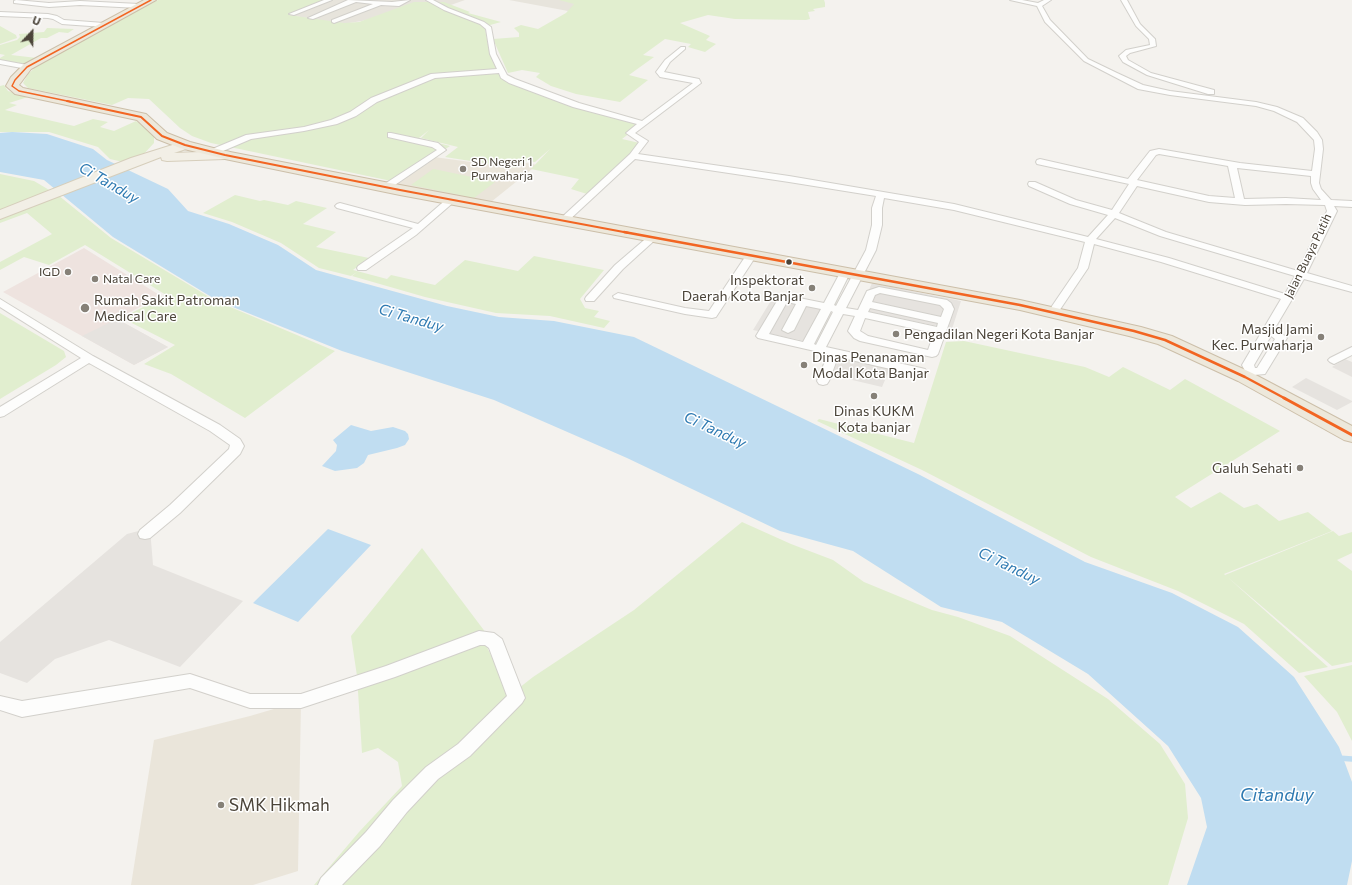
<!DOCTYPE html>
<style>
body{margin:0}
#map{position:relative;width:1352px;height:885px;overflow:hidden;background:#f4f2ee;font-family:Commissioner,sans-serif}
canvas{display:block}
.north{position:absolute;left:12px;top:12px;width:40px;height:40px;-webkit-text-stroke:3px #fff;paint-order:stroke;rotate:22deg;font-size:11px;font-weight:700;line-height:16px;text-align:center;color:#4b4439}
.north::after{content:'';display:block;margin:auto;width:14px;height:18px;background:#4b4439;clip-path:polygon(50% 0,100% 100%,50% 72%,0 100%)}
</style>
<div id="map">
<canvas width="1352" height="885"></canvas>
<div class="north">U</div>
</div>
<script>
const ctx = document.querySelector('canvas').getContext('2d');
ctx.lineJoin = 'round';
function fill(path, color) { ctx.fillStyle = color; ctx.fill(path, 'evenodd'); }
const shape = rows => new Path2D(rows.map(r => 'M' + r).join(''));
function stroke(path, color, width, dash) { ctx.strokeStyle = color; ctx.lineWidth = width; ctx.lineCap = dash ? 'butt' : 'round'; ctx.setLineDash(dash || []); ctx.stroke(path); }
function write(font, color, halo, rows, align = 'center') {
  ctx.font = font + ' Commissioner,sans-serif'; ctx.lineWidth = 3; ctx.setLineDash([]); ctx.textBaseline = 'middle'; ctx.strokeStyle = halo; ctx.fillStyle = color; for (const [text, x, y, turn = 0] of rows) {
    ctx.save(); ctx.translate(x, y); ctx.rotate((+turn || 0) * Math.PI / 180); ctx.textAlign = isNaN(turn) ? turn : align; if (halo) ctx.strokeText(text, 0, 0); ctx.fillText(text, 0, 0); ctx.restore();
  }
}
fill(shape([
 [318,0,465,0,448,6,344,24,282,14],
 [509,0,596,0,568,11]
]), '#e7e4dc');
fill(shape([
 [434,157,515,168,522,162,537,165,491,202,391,185],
 [301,701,298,871,253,885,131,885,154,740,250,716]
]), '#eae5da');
fill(shape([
 [84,248,161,296,117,319,168,347,134,365,3,292]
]), '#eee3df');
fill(shape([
 [158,0,326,0,289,15,344,23,359,22,414,2,444,2,470,12,468,13,501,22,483,27,485,29,490,55,501,77,640,125,622,139,644,144,587,194,571,189,579,179,531,169,550,149,535,162,525,161,515,168,445,157,458,147,421,138,429,130,419,138,450,146,396,182,211,143,192,136,180,128,149,99,128,98,112,105,28,88,23,83,28,74,38,65,68,47],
 [559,0,824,0,825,3,825,7,813,9,815,11,808,12,810,19,806,20,735,19,708,15,680,23,710,36,706,40,716,44,705,52,688,47,691,44,665,39,643,55,654,57,629,75,648,80,620,102,576,94,551,86,536,77,540,73,522,70,508,73,493,39,519,37,519,33,514,28,521,25,538,29,566,13,574,4],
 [0,26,16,35,17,38,0,44],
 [47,28,74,29,68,33,59,32,47,38,41,38,11,55,37,58,26,64,0,60,0,58,5,55,0,54,0,45,17,40,20,37,19,34,44,32],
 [4,85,8,91,28,97,9,103,17,105,5,110,74,126,93,119,108,122,100,127,114,131,136,121,154,134,154,143,142,156,123,162,110,159,98,147,49,132,0,132,0,86],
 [433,169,434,169,495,182,474,198,411,185],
 [0,174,34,181,51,191,0,210],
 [58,195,111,238,216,301,335,351,245,418,171,374,144,364,175,345,122,318,166,295,85,245,49,265,24,257,0,270,0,262,52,234,27,213,0,223,0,218],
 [235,195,260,201,264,200,288,205,296,201,327,208,303,224,336,232,316,247,369,258,353,270,387,279,391,275,435,285,465,260,518,271,534,256,604,270,580,299,585,308,599,311,594,317,610,321,604,328,550,316,496,313,425,297,352,276,357,272,351,276,319,268,281,243,232,222,203,213],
 [0,313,64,351,66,357,56,365,0,399],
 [964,341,1085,367,1109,377,1123,367,1170,390,1185,379,1280,431,1175,497,1191,508,1220,492,1244,508,1257,504,1279,521,1308,512,1332,531,1224,574,1328,667,1299,673,1244,624,1178,591,1091,557,922,470,817,421,819,419,914,443,946,342],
 [742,522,791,544,833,560,864,582,932,610,958,617,1010,636,1108,699,1160,744,1185,784,1188,818,1168,885,314,885,359,832,402,786,398,762,378,748,362,753,357,676,351,636,422,548,486,633,485,643,510,695,533,677,634,610],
 [1333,531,1339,536,1352,532,1352,553,1337,560,1352,571,1352,662,1332,666,1225,575],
 [1352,665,1352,741,1337,712,1304,676]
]), '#e1eecf');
fill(shape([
 [872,283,961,301,952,329,860,310],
 [775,294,824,304,804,341,753,330],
 [117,319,168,347,134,365,82,336],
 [841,354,891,366,882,387,831,375],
 [1345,359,1352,362,1352,377,1332,367],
 [1306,378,1352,401,1352,402,1337,410,1292,387],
 [150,528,153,565,243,601,180,667,109,640,55,659,27,683,0,673,0,642,127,534]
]), '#e6e3df');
fill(shape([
 [12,132,47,134,93,149,107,160,168,189,188,211,229,224,278,245,316,270,447,306,499,317,554,321,634,337,920,475,1085,562,1172,593,1238,627,1294,677,1339,747,1352,782,1352,861,1347,885,1187,885,1207,827,1201,798,1168,746,1088,674,1002,622,941,607,853,551,780,531,627,458,494,400,342,351,218,301,113,237,44,180,0,172,0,133],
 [351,425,371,431,393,427,405,431,408,434,409,439,405,445,397,448,368,455,364,463,357,468,335,471,322,466,336,451,337,445,333,440],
 [328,529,371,545,298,622,253,603]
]), '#c0ddf1');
stroke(shape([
 [1338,758,1352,759]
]), '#c0ddf1', 5.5);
const street = shape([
 [16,0,49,3,80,1,139,4,142,6,139,8,80,5,49,7,14,3,14,1,16,0],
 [324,0,332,0,294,15,289,14,324,0],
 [348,0,392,2,410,0,399,6,381,5,334,23,332,22,332,20,373,4,356,2,313,19,308,18,348,0],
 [426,0,433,0,448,8,484,22,491,27,496,54,507,75,515,79,579,103,642,121,693,83,660,77,656,72,665,60,681,47,685,47,685,49,670,62,664,72,699,79,701,83,635,133,648,141,638,154,789,176,954,204,1088,237,1108,215,1070,204,1029,186,1028,184,1029,182,1035,182,1076,200,1112,210,1129,184,1037,164,1036,162,1037,160,1040,159,1128,179,1150,151,1159,149,1240,163,1312,171,1315,149,1314,140,1297,122,1274,111,1256,106,1170,95,1138,89,1084,61,1045,22,1037,6,1010,0,1022,0,1038,3,1044,0,1051,0,1042,6,1050,20,1088,59,1117,73,1143,85,1170,91,1256,102,1277,107,1303,118,1317,132,1322,140,1323,149,1319,183,1321,189,1331,200,1352,201,1352,207,1334,206,1337,211,1307,273,1352,286,1352,292,1304,279,1275,328,1287,338,1265,374,1254,375,1245,381,1241,380,1239,377,1245,371,1242,365,1281,299,1161,262,1094,244,1088,268,1057,314,1049,314,1048,312,1078,268,1085,242,954,210,884,198,882,208,882,225,876,250,846,308,858,310,867,291,879,287,947,300,951,303,954,309,938,354,936,356,932,357,860,341,854,338,848,331,855,316,843,314,826,347,921,368,925,369,927,372,925,375,921,376,838,357,829,381,827,384,823,385,819,384,817,381,828,354,758,338,756,336,780,296,784,295,824,303,841,271,849,271,850,273,834,305,836,306,866,250,872,225,872,208,876,196,789,182,635,159,567,222,561,222,559,220,561,218,630,154,639,142,626,133,637,124,573,107,509,83,501,78,499,73,435,78,377,102,356,116,337,124,304,131,251,139,216,154,210,154,209,152,210,150,246,135,304,127,331,120,350,112,371,98,431,74,497,69,490,54,486,29,480,24,444,10,426,0],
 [1159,154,1228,166,1235,198,1209,196,1137,180,1156,155,1159,154],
 [1237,168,1311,176,1311,183,1313,189,1321,200,1286,198,1244,199,1237,168],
 [1137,186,1209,202,1245,205,1286,204,1325,205,1327,211,1298,271,1166,232,1119,213,1137,186],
 [1115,218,1160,236,1295,276,1285,294,1169,258,1096,239,1115,218],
 [880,293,940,305,944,309,941,317,872,302,875,295,880,293],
 [787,302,796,304,782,330,788,333,794,330,806,306,821,309,803,342,769,334,787,302],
 [870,308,938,323,937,327,868,312,870,308],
 [831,311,833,312,816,345,814,344,831,311],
 [865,318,934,333,928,350,868,336,860,331,865,318],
 [1271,336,1275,339,1257,368,1255,368,1254,365,1271,336],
 [1121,0,1127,0,1140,24,1155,39,1156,46,1130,53,1126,56,1128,60,1151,73,1214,90,1214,94,1208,94,1147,75,1123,62,1119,56,1126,50,1150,45,1149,39,1136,26,1121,0],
 [0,12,48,14,57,16,64,20,104,23,107,25,104,27,62,24,53,19,48,18,0,16,0,12],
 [0,60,27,65,30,67,27,69,0,64,0,60],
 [388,133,391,133,438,143,446,150,389,189,383,189,382,187,383,185,437,150,432,147,388,137,388,133],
 [452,196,457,199,455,201,416,235,366,270,358,270,357,268,358,266,413,228,337,208,335,206,337,204,340,203,418,224,449,197,452,196],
 [653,234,658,237,656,239,623,269,594,301,586,301,585,299,586,297,615,265,650,235,653,234],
 [751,253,756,256,716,317,712,318,685,314,614,298,613,296,618,293,685,308,709,311,747,254,751,253],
 [0,299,93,356,220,425,240,439,244,446,240,454,180,513,150,538,145,539,140,538,138,534,140,530,170,505,229,449,230,445,210,431,89,363,4,416,0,417,0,407,81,358,0,307,0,299],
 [1352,347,1352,355,1334,364,1330,362,1328,360,1330,358,1352,347],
 [479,631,494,633,502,639,525,698,522,703,470,756,438,779,407,812,380,846,342,885,318,885,321,878,366,832,393,800,426,767,458,744,507,696,489,648,485,645,480,645,395,677,301,708,250,708,190,688,22,717,0,710,0,696,22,701,190,674,250,694,301,694,386,666,479,631]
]);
const primary = shape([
 [185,141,189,142,191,145,189,148,174,153,225,151,230,152,231,155,230,158,225,159,167,161,162,160,161,157,0,219,0,210,131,158,185,141]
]);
const highway = shape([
 [144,0,156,0,31,69,19,85,23,88,146,114,167,133,190,142,225,151,400,185,1020,300,1141,327,1172,336,1252,373,1352,426,1352,442,1344,440,1238,381,1158,344,1129,336,1020,310,400,195,225,159,180,148,157,139,137,120,15,94,6,86,11,77,23,65,144,0]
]);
stroke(street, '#d2d0cb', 2);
stroke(primary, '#d6cebb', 2);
stroke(highway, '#ccbfa9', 2);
fill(street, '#fdfdfc');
fill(primary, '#f2efe6');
fill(highway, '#ede8db');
stroke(shape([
 [72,102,19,91,12,86,15,80,27,67,151,0]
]), '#f26522', 1.5);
stroke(shape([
 [67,101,141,117,162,136,185,145,225,155,400,190,629,233]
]), '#f26522', 2);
stroke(shape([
 [624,232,1020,305,1134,331,1165,340,1245,377,1286,399]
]), '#f26522', 2.5);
stroke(shape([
 [1284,398,1352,435]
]), '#f26522', 3);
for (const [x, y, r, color] of [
 [463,169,4,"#868178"],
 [789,262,3.5,"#4b4439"],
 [68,272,4,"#868178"],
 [95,279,4,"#868178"],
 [812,288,4,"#868178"],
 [85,308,5,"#868178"],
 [896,334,4,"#868178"],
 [1321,337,4,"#868178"],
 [804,365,4,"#868178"],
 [874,396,4,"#868178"],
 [1300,468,4,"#868178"],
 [221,805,4,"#868178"]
]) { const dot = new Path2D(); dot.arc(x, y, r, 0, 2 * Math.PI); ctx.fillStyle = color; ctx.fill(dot); stroke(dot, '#fff', 1.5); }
write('12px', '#4b4439', '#fff', [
 ["SD Negeri 1",471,162],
 ["Purwaharja",471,176],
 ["IGD",60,272,"right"],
 ["Natal Care",103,279]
], 'left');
write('12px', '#4b4439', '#fff', [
 ["Jalan Buaya Putih",1308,256,-64]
]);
write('14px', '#4b4439', '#fff', [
 ["Inspektorat",804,280],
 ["Daerah Kota Banjar",804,296],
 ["Rumah Sakit Patroman",94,300,"left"],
 ["Medical Care",94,316,"left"],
 ["Masjid Jami",1313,329],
 ["Kec. Purwaharja",1313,345],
 ["Pengadilan Negeri Kota Banjar",904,334,"left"],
 ["Dinas Penanaman",812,357,"left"],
 ["Modal Kota Banjar",812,373,"left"],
 ["Dinas KUKM",874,411,"center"],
 ["Kota banjar",874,427,"center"],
 ["Galuh Sehati",1292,468]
], 'right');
write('italic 15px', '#2e7ab2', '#fff', [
 ["Ci Tanduy",109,183,30],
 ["Ci Tanduy",411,318,16],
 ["Ci Tanduy",715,430,25],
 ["Ci Tanduy",1009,566,26]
]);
write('17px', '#4b4439', '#fff', [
 ["SMK Hikmah",229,805]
], 'left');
write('italic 18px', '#2e7ab2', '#fff', [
 ["Citanduy",1277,795]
]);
</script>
